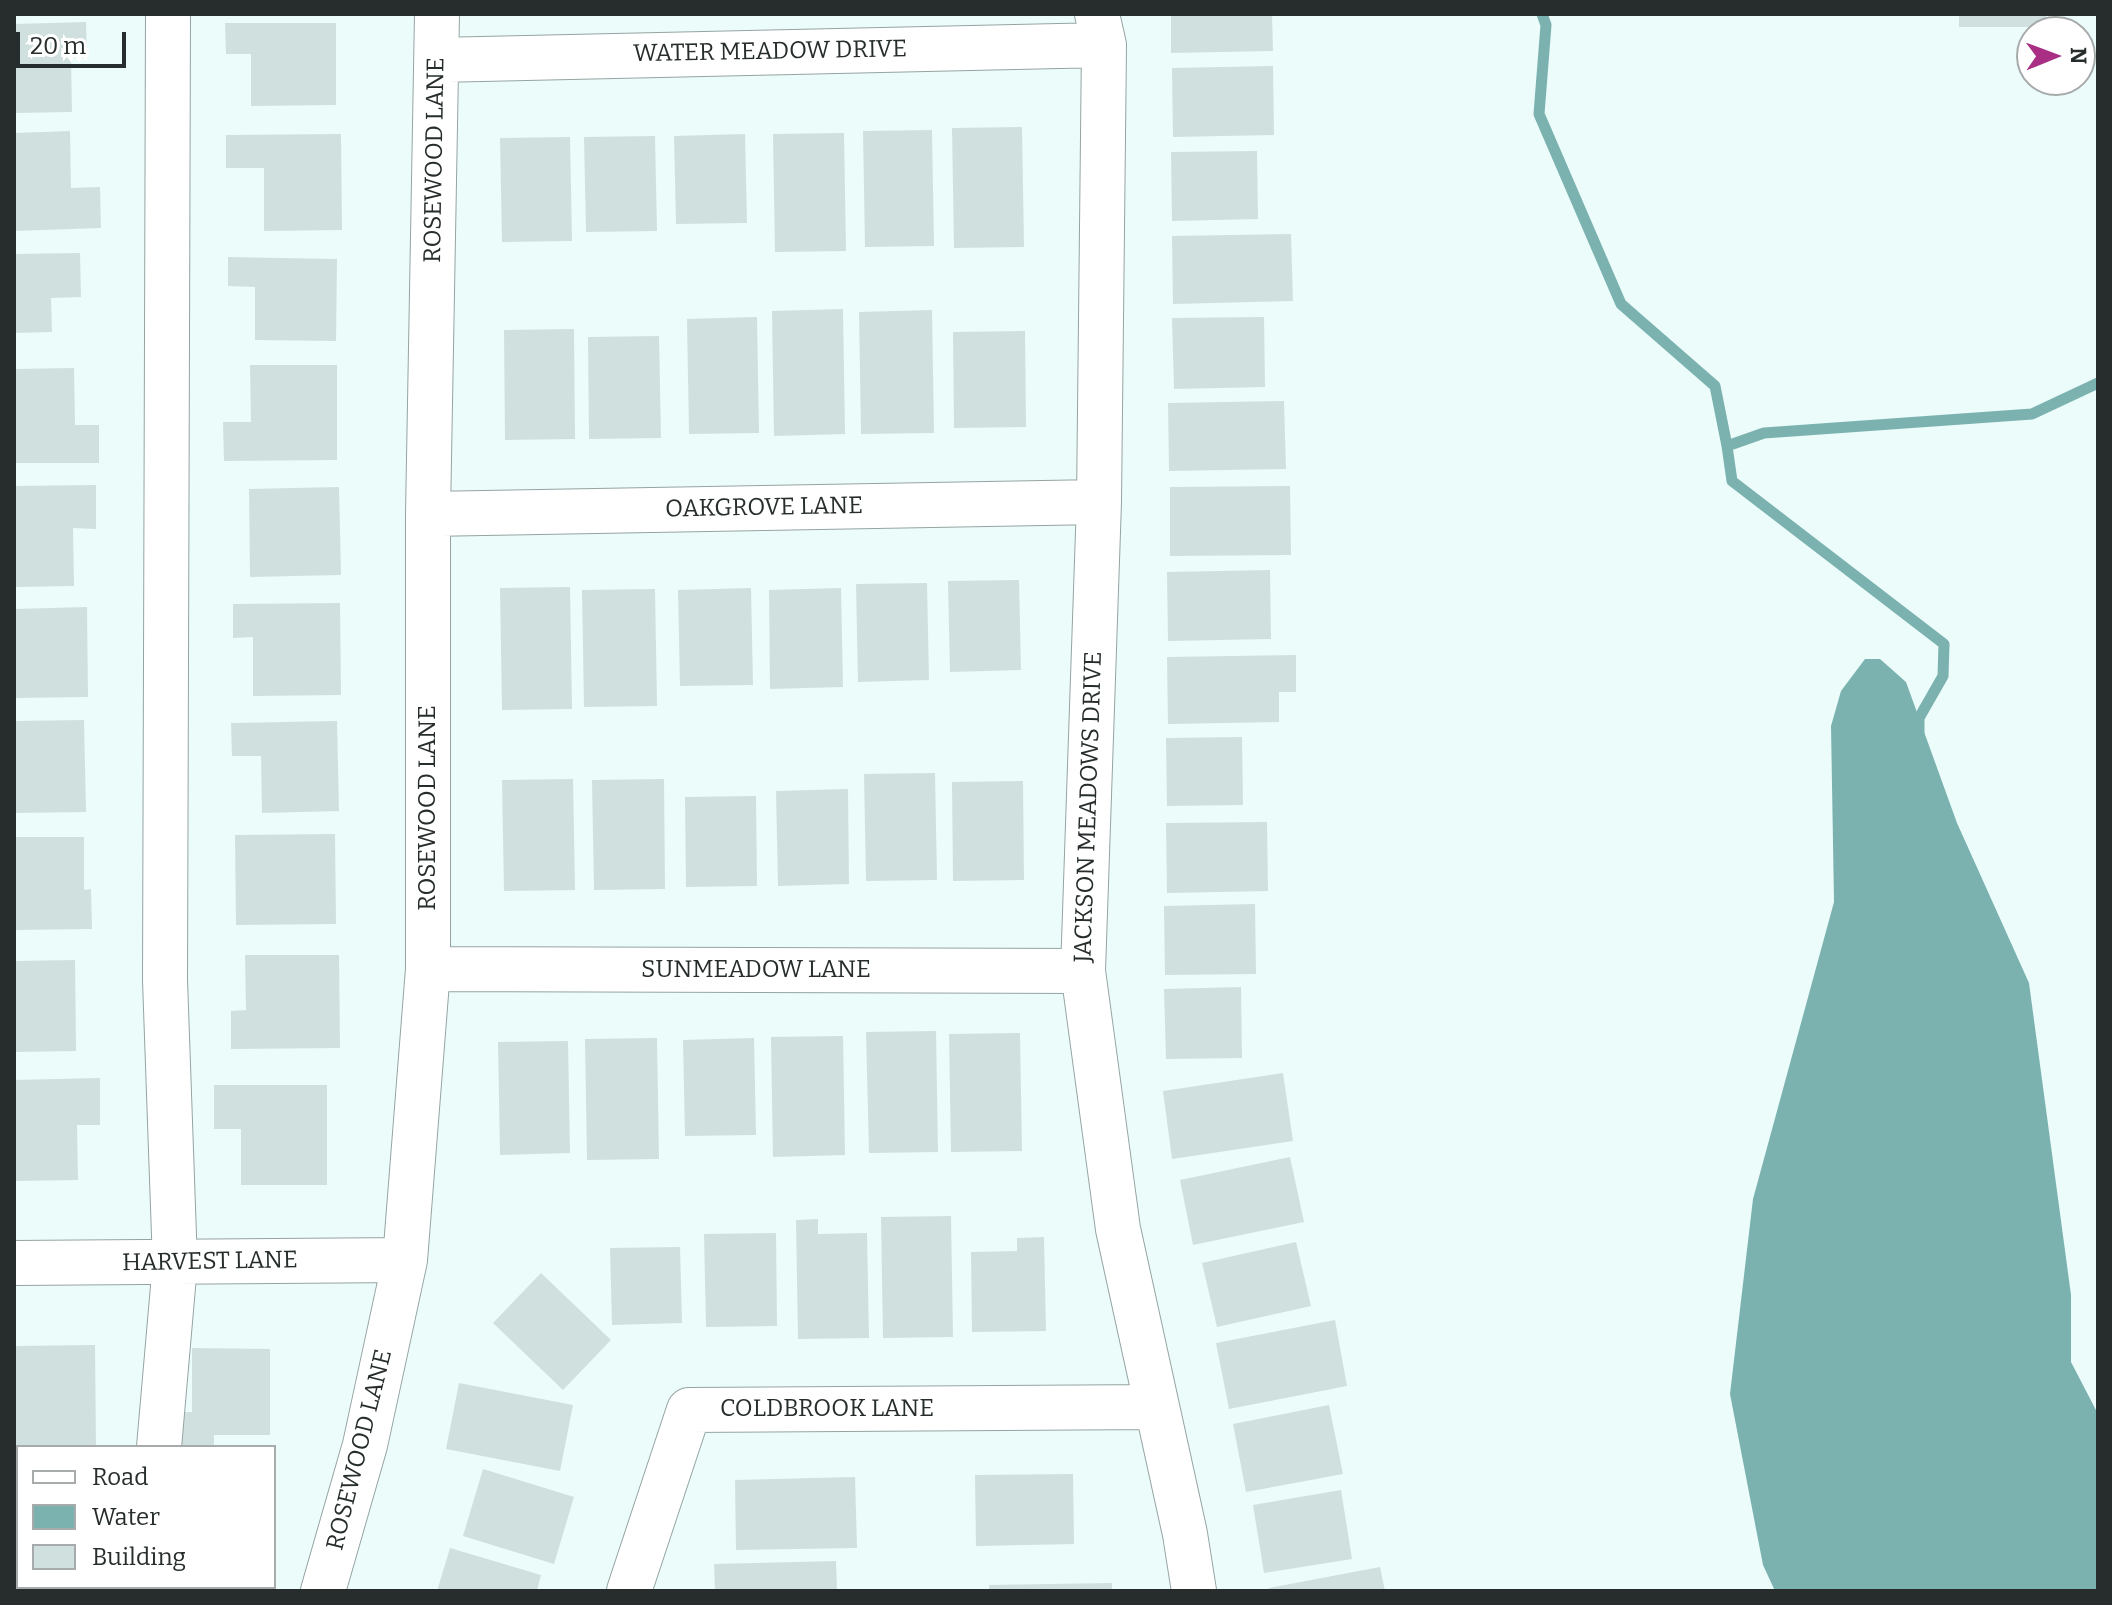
<!DOCTYPE html>
<style>
body{margin:0}
#map{position:relative;width:2112px;height:1605px;overflow:hidden;background:#ebfcfb;font-family:Bitter,serif}
canvas{display:block}
.frame{position:absolute;inset:0;border:16px solid #262d2c;pointer-events:none}
.legend{position:absolute;left:16px;top:1445px;width:260px;height:144px;box-sizing:border-box;background:#fff;border:2px solid #a8abab;margin:0;padding:10px 14px;list-style:none;font-size:24px;color:#262d2c}
.legend li{display:flex;align-items:center;gap:16px;height:40px}
.legend b{width:40px;border:2px solid #a8abab}
.north{position:absolute;left:2016px;top:16px;width:80px;height:80px;box-sizing:border-box;background:#fff;border:2px solid #a8abab;border-radius:50%;rotate:89deg;font-size:22px;font-weight:700;line-height:32px;text-align:center;color:#262d2c}
.north::after{content:'';display:block;margin:auto;width:28px;height:36px;background:#a92f84;clip-path:polygon(50% 0,100% 100%,50% 72%,0 100%)}
.scale{position:absolute;left:16px;top:32px;width:110px;height:36px;box-sizing:border-box;border:4px solid #262d2c;border-top:0;padding-left:10px;font-size:24px;line-height:28px;white-space:nowrap;color:#262d2c;-webkit-text-stroke:6px #fff;paint-order:stroke}
</style>
<div id="map">
<canvas width="2112" height="1605"></canvas>
<div class="frame"></div>
<ul class="legend">
<li><b style="height:10px;background:#fff"></b>Road</li>
<li><b style="height:22px;background:#7bb2af"></b>Water</li>
<li><b style="height:22px;background:#d0e0df"></b>Building</li>
</ul>
<div class="north">N</div>
<div class="scale">20 m</div>
</div>
<script>
const ctx = document.querySelector('canvas').getContext('2d');
ctx.lineJoin = 'round';
function fill(path, color) { ctx.fillStyle = color; ctx.fill(path, 'evenodd'); }
const shape = rows => new Path2D(rows.map(r => 'M' + r).join(''));
function stroke(path, color, width, dash) { ctx.strokeStyle = color; ctx.lineWidth = width; ctx.lineCap = dash ? 'butt' : 'round'; ctx.setLineDash(dash || []); ctx.stroke(path); }
function write(font, color, halo, rows, align = 'center') {
  ctx.font = font + ' Bitter,serif'; ctx.lineWidth = 7; ctx.setLineDash([]); ctx.textBaseline = 'middle'; ctx.strokeStyle = halo; ctx.fillStyle = color; for (const [text, x, y, turn = 0] of rows) {
    ctx.save(); ctx.translate(x, y); ctx.rotate((+turn || 0) * Math.PI / 180); ctx.textAlign = isNaN(turn) ? turn : align; if (halo) ctx.strokeText(text, 0, 0); ctx.fillText(text, 0, 0); ctx.restore();
  }
}
fill(shape([
 [1865,659,1880,659,1906,682,1957,823,2029,983,2071,1295,2071,1362,2098,1414,2098,1591,1775,1591,1763,1565,1730,1394,1753,1199,1834,902,1831,726,1841,691]
]), '#7bb2af');
stroke(shape([
 [1542,14,1546,25,1539,114,1621,304,1715,386,1727,446],
 [1919,733,1919,718,1943,676,1944,644,1732,481,1727,446,1764,433,2032,414,2098,383]
]), '#7bb2af', 11);
fill(shape([
 [1171,14,1272,14,1273,51,1171,53],
 [1959,14,2046,14,2046,27,1959,27],
 [86,22,87,58,71,58,72,112,14,113,14,24],
 [225,23,336,23,336,105,251,106,251,54,226,54],
 [1273,66,1274,135,1173,137,1172,68],
 [1022,127,1024,247,954,248,952,128],
 [932,130,934,246,865,247,863,131],
 [70,131,71,188,100,187,101,228,14,231,14,133],
 [844,133,846,251,775,252,773,134],
 [341,134,342,230,264,231,264,168,226,168,226,135],
 [745,134,747,223,676,224,674,136],
 [655,136,657,231,586,232,584,137],
 [570,137,572,241,502,242,500,138],
 [1257,151,1258,219,1172,221,1171,152],
 [1291,234,1293,301,1173,304,1172,236],
 [80,253,81,297,51,298,52,332,14,333,14,254],
 [228,257,337,259,336,341,255,340,255,287,228,286],
 [843,309,845,434,774,436,772,311],
 [932,310,934,433,861,434,859,312],
 [757,317,759,433,689,434,687,319],
 [1264,317,1265,387,1174,389,1172,318],
 [574,329,575,439,505,440,504,330],
 [1025,331,1026,427,954,428,953,332],
 [659,336,661,438,589,439,588,337],
 [250,365,337,365,337,460,224,461,223,422,251,422],
 [74,368,75,425,99,425,99,463,14,463,14,369],
 [1284,401,1286,469,1169,471,1168,403],
 [96,485,96,529,73,528,74,586,14,587,14,486],
 [1290,486,1291,555,1170,556,1170,487],
 [339,487,341,575,250,577,249,489],
 [1270,570,1271,639,1168,641,1167,572],
 [1019,580,1021,670,950,672,948,581],
 [927,583,929,680,858,682,856,584],
 [570,587,572,709,502,710,500,588],
 [751,588,753,685,680,686,678,590],
 [841,588,843,687,770,689,769,590],
 [655,589,657,706,584,707,582,590],
 [340,603,341,695,253,696,253,637,233,638,233,604],
 [87,607,88,697,14,698,14,609],
 [1296,655,1296,692,1279,692,1279,722,1168,724,1167,657],
 [84,720,86,812,14,813,14,721],
 [337,721,339,811,262,813,261,756,232,756,231,723],
 [1242,737,1243,805,1167,806,1166,738],
 [935,773,937,880,866,881,864,774],
 [573,779,575,890,504,891,502,780],
 [664,779,665,889,594,890,592,780],
 [1023,781,1024,880,953,881,952,782],
 [848,789,849,884,778,886,776,791],
 [756,796,757,886,686,887,685,797],
 [1267,822,1268,891,1167,893,1166,823],
 [335,834,336,924,236,925,235,835],
 [14,837,84,837,84,890,91,889,92,929,14,930],
 [1255,904,1256,974,1165,975,1164,906],
 [245,955,339,955,340,1048,231,1049,231,1011,246,1010],
 [75,960,76,1051,14,1052,14,961],
 [1241,987,1242,1058,1166,1059,1164,989],
 [936,1031,938,1152,869,1153,866,1032],
 [1020,1033,1022,1151,951,1152,949,1034],
 [843,1036,845,1155,773,1157,771,1037],
 [657,1038,659,1159,587,1160,585,1039],
 [754,1038,756,1135,685,1136,683,1040],
 [568,1041,570,1153,500,1155,498,1042],
 [1283,1073,1293,1141,1172,1159,1163,1091],
 [100,1078,100,1125,77,1125,78,1180,14,1181,14,1080],
 [214,1085,327,1085,327,1185,241,1185,241,1129,214,1129],
 [1290,1157,1304,1222,1193,1245,1180,1180],
 [951,1216,953,1337,883,1338,881,1217],
 [818,1219,818,1234,867,1233,869,1338,798,1339,796,1220],
 [776,1233,777,1326,706,1327,704,1234],
 [1044,1237,1046,1331,972,1332,971,1252,1017,1251,1017,1238],
 [1296,1242,1311,1306,1217,1327,1202,1263],
 [680,1247,682,1323,612,1325,610,1248],
 [541,1273,611,1340,563,1390,493,1323],
 [1335,1320,1347,1386,1229,1409,1216,1343],
 [95,1345,96,1447,14,1449,14,1346],
 [192,1348,270,1349,270,1435,214,1435,214,1447,180,1447,180,1412,192,1412],
 [459,1383,573,1405,560,1471,446,1449],
 [1329,1405,1343,1474,1246,1492,1233,1424],
 [483,1469,574,1497,554,1564,463,1536],
 [1073,1474,1074,1544,976,1546,975,1475],
 [855,1477,857,1548,736,1550,735,1480],
 [1341,1490,1352,1559,1264,1573,1253,1505],
 [450,1548,541,1575,537,1591,437,1591],
 [836,1561,837,1591,715,1591,714,1564],
 [1380,1567,1385,1591,1269,1591,1269,1588],
 [1112,1583,1112,1591,989,1591,989,1585]
]), '#d0e0df');
const minor = shape([
 [1097,14,1104,45,1099,502,1083,971,1118,1229,1185,1534,1194,1591],
 [437,60,1104,45],
 [428,514,1099,502],
 [428,969,1083,971],
 [14,1263,405,1260],
 [159,1447,175,1264,165,980,168,14],
 [14,1531,18,1531],
 [323,1591,365,1445,405,1260,428,969,428,514,437,14],
 [629,1591,689,1410,1156,1407]
]);
stroke(minor, '#95a4a3', 46);
stroke(minor, '#fff', 44);
write('24px', '#262d2c', '#fff', [
 ["WATER MEADOW DRIVE",770,52,-1],
 ["ROSEWOOD LANE",435,160,-89],
 ["OAKGROVE LANE",764,508,-1],
 ["JACKSON MEADOWS DRIVE",1089,807,-88],
 ["ROSEWOOD LANE",428,808,-90],
 ["SUNMEADOW LANE",756,970],
 ["HARVEST LANE",210,1262,-1],
 ["COLDBROOK LANE",827,1409],
 ["ROSEWOOD LANE",360,1450,-76]
]);
</script>
